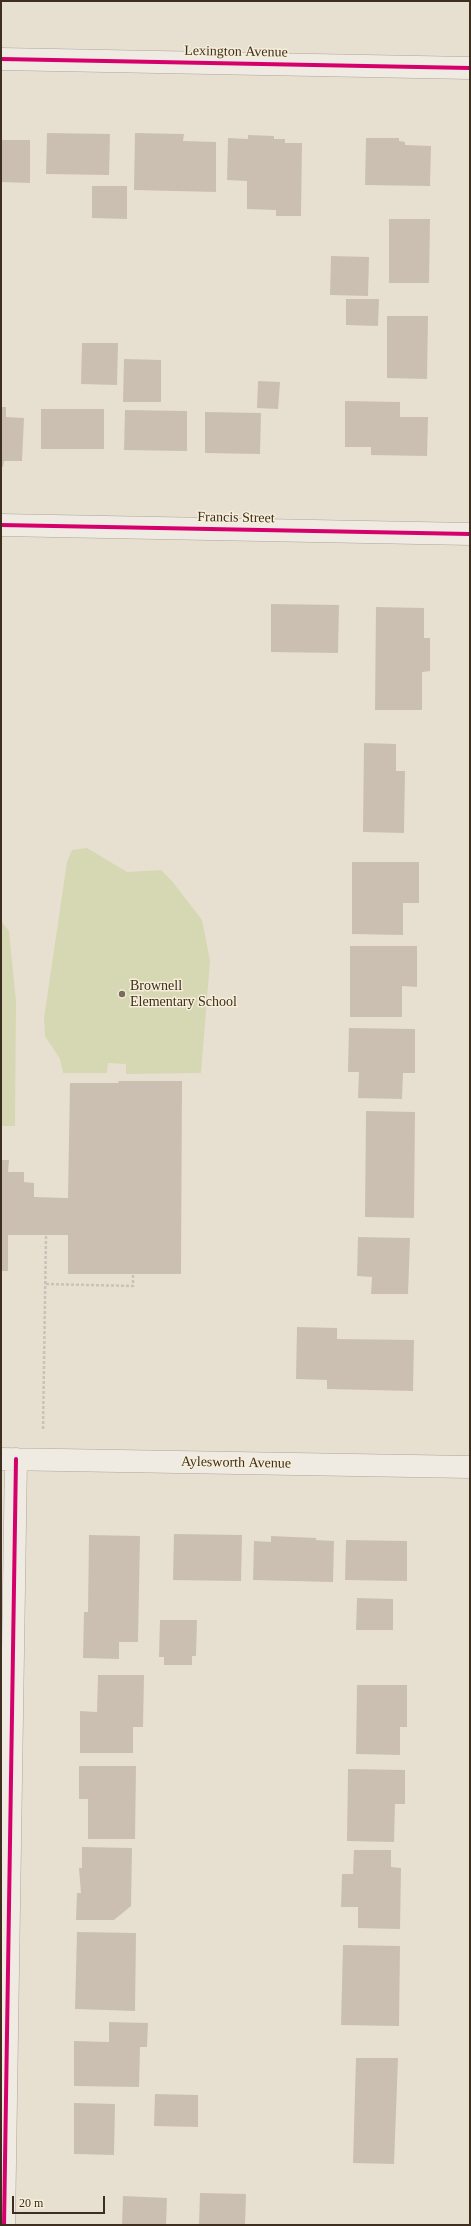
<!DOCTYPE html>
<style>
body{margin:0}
#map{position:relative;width:471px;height:2226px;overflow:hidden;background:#e7e0d1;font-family:Georgia,serif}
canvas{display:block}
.frame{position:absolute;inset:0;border:2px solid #3d2e20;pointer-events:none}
.scale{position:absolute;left:12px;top:2196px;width:93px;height:18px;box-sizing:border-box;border:2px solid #3d2e20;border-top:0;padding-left:5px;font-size:12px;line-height:14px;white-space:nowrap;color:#3d2e20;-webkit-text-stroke:3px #f7eed8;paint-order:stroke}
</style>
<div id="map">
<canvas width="471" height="2226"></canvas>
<div class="frame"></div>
<div class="scale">20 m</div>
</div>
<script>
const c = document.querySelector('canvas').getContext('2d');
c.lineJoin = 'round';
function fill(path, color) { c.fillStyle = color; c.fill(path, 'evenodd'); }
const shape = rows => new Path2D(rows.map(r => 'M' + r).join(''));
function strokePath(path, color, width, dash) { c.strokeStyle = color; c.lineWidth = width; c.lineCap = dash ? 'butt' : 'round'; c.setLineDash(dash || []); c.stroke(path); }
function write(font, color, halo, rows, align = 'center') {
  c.font = font + ' Georgia,serif'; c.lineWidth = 3; c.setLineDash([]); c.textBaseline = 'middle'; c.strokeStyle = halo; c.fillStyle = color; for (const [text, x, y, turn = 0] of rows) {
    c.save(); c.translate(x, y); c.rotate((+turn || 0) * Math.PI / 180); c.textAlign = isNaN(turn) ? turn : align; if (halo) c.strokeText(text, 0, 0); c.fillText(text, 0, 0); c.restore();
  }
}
fill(shape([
 [87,848,127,872,161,870,172,881,202,920,210,961,201,1073,126,1074,126,1064,108,1063,107,1073,63,1073,60,1059,45,1036,44,1018,67,862,72,850],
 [1,921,9,931,16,1001,15,1126,1,1126]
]), '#d6d7b3');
fill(shape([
 [47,133,110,134,109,175,46,174],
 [135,133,184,134,183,141,216,142,216,192,134,190],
 [248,135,274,136,274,139,285,139,285,143,302,143,301,216,276,216,276,210,247,209,247,181,227,180,228,138,248,139],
 [366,138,399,138,399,141,405,142,405,145,431,146,430,186,365,185],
 [1,140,30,140,30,183,1,182],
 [92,186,127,186,127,219,92,218],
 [389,219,430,219,429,283,389,283],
 [331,256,369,257,368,296,330,295],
 [346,299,379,299,378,326,346,325],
 [387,316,428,316,427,379,387,378],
 [82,343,118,343,117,385,81,384],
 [124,359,161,360,161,402,123,402],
 [258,381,280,382,278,409,257,408],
 [345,401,400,402,400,417,428,417,427,456,371,455,371,447,345,447],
 [1,407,6,407,6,417,24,418,22,461,4,461,3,467,1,467],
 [41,409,104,409,104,449,41,449],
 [125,410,187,411,187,451,124,450],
 [205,412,261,413,260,454,205,453],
 [271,604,339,605,338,653,271,652],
 [376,607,424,608,424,638,430,638,430,671,422,672,422,710,375,710],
 [364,743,396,744,396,771,405,771,404,833,363,832],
 [352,862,419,862,419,903,403,903,403,935,352,934],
 [350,946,417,946,417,987,402,986,402,1017,350,1017],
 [349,1028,415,1029,415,1073,403,1073,402,1099,358,1098,359,1072,348,1072],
 [119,1081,182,1081,181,1274,68,1274,68,1235,8,1235,8,1271,1,1271,1,1160,9,1160,8,1172,24,1172,24,1182,34,1183,34,1197,68,1198,70,1083,118,1083],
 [366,1111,415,1112,414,1218,365,1217],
 [358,1237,410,1238,408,1294,371,1294,372,1277,357,1276],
 [297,1327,337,1328,337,1339,414,1340,413,1391,327,1389,327,1380,296,1379],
 [174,1534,242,1535,241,1581,173,1580],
 [89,1535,140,1536,138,1642,119,1642,119,1659,83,1658,84,1612,88,1612],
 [271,1536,316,1538,316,1540,334,1541,333,1582,253,1580,254,1541,271,1542],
 [346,1540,407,1541,407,1581,345,1580],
 [357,1598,393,1599,393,1630,356,1630],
 [160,1620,197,1620,196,1656,192,1656,192,1665,164,1665,164,1657,159,1657],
 [98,1675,144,1675,143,1727,133,1727,133,1753,80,1753,80,1711,97,1712],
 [357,1685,407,1685,407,1727,400,1727,400,1755,356,1754],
 [79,1766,136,1766,135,1839,88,1839,88,1799,79,1799],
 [348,1769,405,1770,405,1804,395,1804,394,1842,347,1841],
 [82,1847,132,1848,131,1906,114,1920,76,1920,77,1893,81,1893,79,1868,82,1868],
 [354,1850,391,1850,391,1867,401,1868,400,1929,358,1928,358,1907,341,1907,342,1874,353,1874],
 [77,1932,136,1933,135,2011,75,2009],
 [343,1945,400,1946,399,2026,341,2025],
 [109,2022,148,2023,147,2047,140,2047,139,2087,74,2086,74,2041,109,2042],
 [356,2058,398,2058,394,2164,353,2163],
 [155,2094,198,2095,198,2127,154,2126],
 [74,2103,115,2104,114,2155,74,2154],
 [200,2193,246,2194,245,2225,199,2225],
 [123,2196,167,2198,166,2225,122,2225]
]), '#cbbfb2');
const minor = shape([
 [1,59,470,68],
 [1,525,470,534],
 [2,1459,470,1467],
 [4,2225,16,1459]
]);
strokePath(minor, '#ada599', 23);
strokePath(shape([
 [46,1284,133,1286,133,1275],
 [43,1429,46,1235]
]), '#c8c2b9', 2.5, [3, 2]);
strokePath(minor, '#efebe3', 22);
strokePath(shape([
 [1,59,470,68],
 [1,525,470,534],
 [4,2225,16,1459]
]), '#d6006c', 4);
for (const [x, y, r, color] of [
 [122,994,4,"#786c5e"]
]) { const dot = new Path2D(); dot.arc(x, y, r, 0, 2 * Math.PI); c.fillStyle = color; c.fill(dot); strokePath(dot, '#f7eed8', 1.5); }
write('14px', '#3d2e20', '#f7eed8', [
 ["Lexington Avenue",236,52,1],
 ["Francis Street",236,518,1],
 ["Aylesworth Avenue",236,1463,1]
]);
write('14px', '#3d2e20', '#f7eed8', [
 ["Brownell",130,986],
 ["Elementary School",130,1002]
], 'left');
</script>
